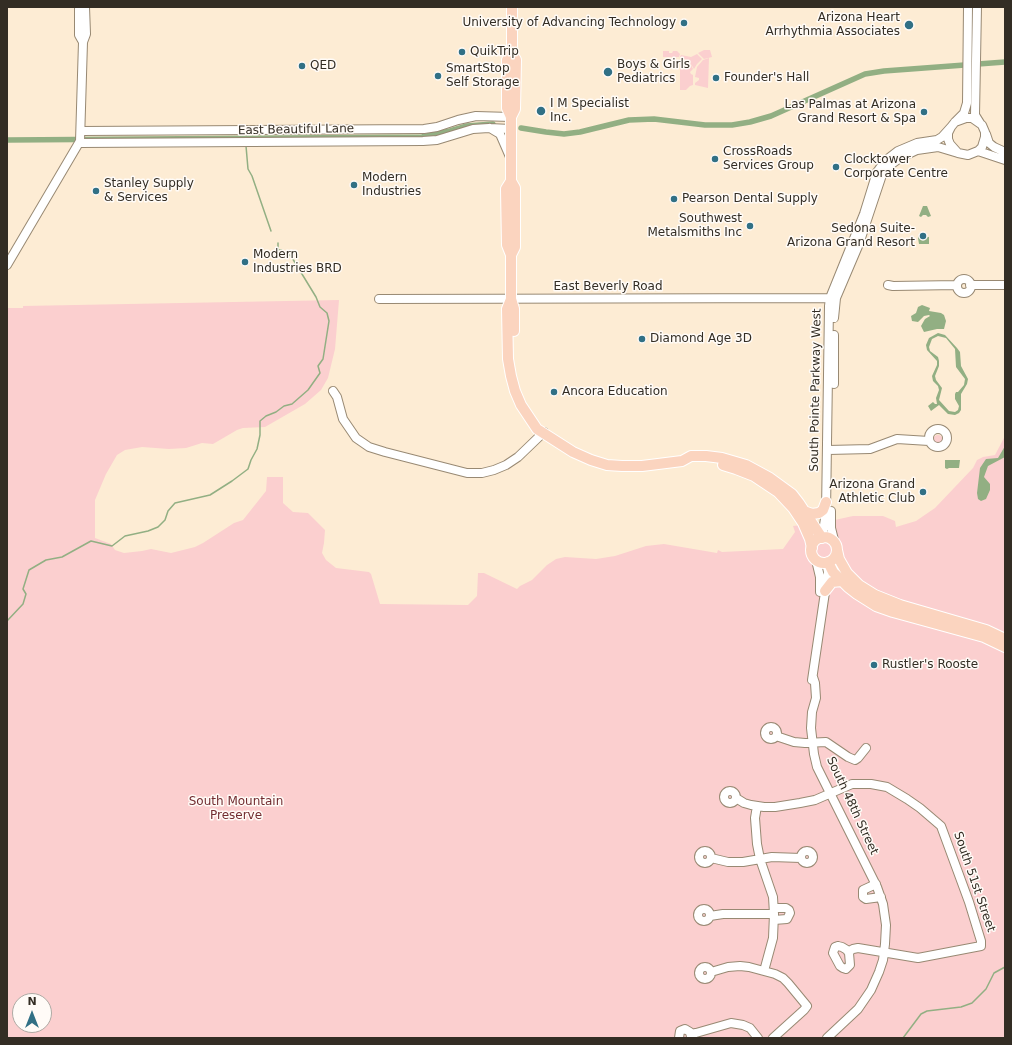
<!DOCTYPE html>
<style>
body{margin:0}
#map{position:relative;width:1012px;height:1045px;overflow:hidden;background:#fdecd4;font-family:"DejaVu Sans",sans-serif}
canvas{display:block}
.frame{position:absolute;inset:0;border:8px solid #332d24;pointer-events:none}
.north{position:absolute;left:12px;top:993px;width:40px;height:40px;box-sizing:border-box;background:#fffbf7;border:1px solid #ada9a3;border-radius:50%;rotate:0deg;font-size:11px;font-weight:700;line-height:16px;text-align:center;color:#332d24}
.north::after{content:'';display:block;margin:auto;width:14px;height:18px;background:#317085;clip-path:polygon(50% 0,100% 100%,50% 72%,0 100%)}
</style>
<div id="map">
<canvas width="1012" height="1045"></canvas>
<div class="frame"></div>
<div class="north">N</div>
</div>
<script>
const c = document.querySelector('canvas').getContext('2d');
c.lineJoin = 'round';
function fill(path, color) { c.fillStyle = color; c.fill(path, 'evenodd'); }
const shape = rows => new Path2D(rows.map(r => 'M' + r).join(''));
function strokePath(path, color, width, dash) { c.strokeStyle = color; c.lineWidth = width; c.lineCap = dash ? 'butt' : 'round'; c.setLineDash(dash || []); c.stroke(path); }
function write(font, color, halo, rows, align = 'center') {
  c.font = font + ' "DejaVu Sans",sans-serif'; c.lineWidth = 3; c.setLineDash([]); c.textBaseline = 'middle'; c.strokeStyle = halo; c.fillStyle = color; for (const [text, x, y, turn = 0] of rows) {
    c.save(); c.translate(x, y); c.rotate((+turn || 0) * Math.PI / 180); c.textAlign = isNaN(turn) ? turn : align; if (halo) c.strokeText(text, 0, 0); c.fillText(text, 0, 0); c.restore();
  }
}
fill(shape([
 [704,50,710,50,712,57,704,59,698,53],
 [663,51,669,51,669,53,672,53,673,51,677,51,680,54,679,57,663,57],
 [697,54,702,59,697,64,694,69,689,61,680,57,681,55,691,57],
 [709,58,708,88,695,85,695,83,699,80,699,78,695,77,697,67,703,60],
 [680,59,690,63,693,69,690,72,691,74,693,75,693,85,690,86,686,90,680,90],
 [339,300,335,349,328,378,321,390,305,404,265,427,243,428,237,430,213,444,202,443,186,448,169,449,142,447,125,450,117,455,106,474,95,500,95,538,111,544,115,550,124,553,142,551,151,549,171,553,195,547,203,543,234,523,243,520,266,491,267,477,283,477,283,503,293,512,308,513,325,530,324,543,322,553,326,560,336,568,369,572,371,574,380,604,468,605,477,596,478,573,484,573,517,589,520,586,532,580,547,565,556,559,565,557,596,559,615,556,646,546,664,544,717,553,718,550,722,552,783,549,795,532,793,526,821,523,853,516,883,516,895,521,896,527,916,521,935,508,973,468,977,460,983,457,995,455,1005,436,1005,1038,7,1038,7,308,23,308,23,306],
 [20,1001,44,1001,44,1025,20,1025],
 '933 440a5 5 0 1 1 10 0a5 5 0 1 1-10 0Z'
]), '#fbcfcf');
fill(shape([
 [923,206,927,206,931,216,928,217,926,215,923,215,921,217,919,216],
 [919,236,929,237,929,244,919,244,918,238],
 [922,305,930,308,929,311,941,313,944,315,946,321,944,329,937,329,924,332,921,326,925,319,930,316,929,315,924,316,918,322,912,321,911,316,916,313,918,307],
 [938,333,945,335,957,348,960,352,961,366,968,379,967,384,961,394,961,410,959,413,955,415,948,414,939,405,931,411,928,406,933,402,935,404,937,404,936,398,939,390,938,386,933,381,932,376,937,365,937,361,927,350,926,345,929,338],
 [938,336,946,338,955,349,956,367,965,379,964,385,958,392,956,392,955,394,955,399,959,406,958,410,955,412,949,411,939,400,942,388,936,380,935,376,939,366,939,361,938,357,930,351,929,347,932,339],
 [1005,446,1005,457,988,466,984,477,990,484,990,490,986,499,981,501,978,499,977,493,980,468,986,459,998,458],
 [960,460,959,468,949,468,947,469,945,468,945,460]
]), '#92af83');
strokePath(shape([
 [246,146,248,169,252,176,271,231],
 [7,621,23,604,26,594,23,589,29,570,46,560,62,557,91,541,112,546,125,536,148,531,158,527,165,520,168,511,175,503,210,495,232,481,248,469,251,460,257,449,260,435,260,421,266,416,276,412,284,406,292,404,308,390,320,373,318,366,323,359,329,321,327,313,320,307,316,297,291,256,281,250,278,250,278,243],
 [903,1038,921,1014,927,1011,961,1007,972,1003,986,989,994,973,1005,967]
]), '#92af83', 1.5);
strokePath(shape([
 [521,128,546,132,564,134,580,132,629,120,654,119,705,125,732,125,750,122,771,116,865,74,884,71,1005,62],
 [7,140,422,137,450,131,467,126,493,124]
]), '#92af83', 5.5);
const minor = shape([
 [80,7,79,9,79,35,83,42],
 [977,7,975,115,980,123],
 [955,122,966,118,972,118,982,125,985,132,985,137,982,147,978,151,968,155,958,153,950,144,948,139,948,133,951,127,955,122,964,113,967,103,968,7],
 [490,128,500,134,510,157],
 [81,131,424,129,437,127,458,120,476,116,511,117],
 [986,134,989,143,994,147,1005,152],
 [80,143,423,141,437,140,473,129,489,128,511,129],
 [978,151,1005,160],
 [7,265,80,141,83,42,86,34,85,7],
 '957 286a7 7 0 1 1 14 0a7 7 0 1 1-14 0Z',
 [888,285,893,286,957,285],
 [970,285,1005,285],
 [379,299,835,298],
 [834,318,836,298,859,244,882,175,889,166,900,158,917,150,938,147,958,153],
 [834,384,834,335],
 [333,391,337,397,343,419,356,438,369,447,385,452,467,473,482,473,494,470,506,465,518,457,544,432],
 '929 438a9 9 0 1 1 18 0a9 9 0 1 1-18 0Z',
 [828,450,870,449,897,439,929,441],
 [831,511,831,528,835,544],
 [822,538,826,512,829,306,830,298,864,214,877,172,885,161,898,151,917,143,937,140,942,137,951,127],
 [816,560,820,577,820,592],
 [813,677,815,683,816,698,812,712,811,728,814,754,817,767,877,887,883,904,886,925,885,944,883,960,879,972,871,990,858,1009,827,1038],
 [812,680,828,572,826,563],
 '765 733a6 6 0 1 1 12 0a6 6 0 1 1-12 0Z',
 [776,736,794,742,805,743,826,742,848,757,855,760,858,758,866,748],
 '724 797a6 6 0 1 1 12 0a6 6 0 1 1-12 0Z',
 [736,798,744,803,751,805,764,807,775,807,800,803,815,800,852,784,871,784,887,787,907,799,920,808,941,826,969,902,981,941,981,946,918,958,858,948,853,949,848,952],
 [757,806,755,818,757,844,760,859,773,897,774,914,773,938,764,971],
 '699 857a6 6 0 1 1 12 0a6 6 0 1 1-12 0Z',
 '801 857a6 6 0 1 1 12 0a6 6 0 1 1-12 0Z',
 [711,858,728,862,743,862,772,857,801,858],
 [876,884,863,890,863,897,866,899,881,897],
 [774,908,786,908,789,910,790,913,787,919,774,920],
 '698 915a6 6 0 1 1 12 0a6 6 0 1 1-12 0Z',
 [710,916,723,914,774,914],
 [838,946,842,947,847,950,849,953,850,965,846,969,843,968,840,966,833,953,835,947,838,946],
 '699 973a6 6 0 1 1 12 0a6 6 0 1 1-12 0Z',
 [711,972,728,967,740,966,749,967,775,974,783,978,788,983,807,1006,804,1010,773,1038],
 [691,1034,696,1033,731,1023,743,1025,750,1028,758,1038],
 [679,1038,680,1031,685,1029,690,1032,691,1037]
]);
const major = shape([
 [511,117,515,109,516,60,512,53,512,7],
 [511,181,506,189,507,245,511,255,511,299,514,309,514,331],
 [511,255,515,247,515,188,511,181,511,117,507,108,507,60,512,53],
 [511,299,507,309,508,359,511,376,515,391,521,405,537,429,573,452,591,460,607,465,622,466,642,466,682,461,691,456,706,456,722,458,746,465,770,478,792,494,799,503,822,538],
 [723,465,736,469,754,476,778,492,793,508,803,523,810,539,812,548],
 [804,511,812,514,819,513,823,510,826,502],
 '811 550a13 13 0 1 1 26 0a13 13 0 1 1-26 0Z',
 [837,550,839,559,847,573,859,585,875,595,900,605,986,630,1005,639],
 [828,562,833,572,848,587,857,594,876,606,893,612,984,637,1005,647],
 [825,591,832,582,842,581]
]);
strokePath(minor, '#988973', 10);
strokePath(major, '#fff', 12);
strokePath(minor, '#fff', 8);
strokePath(major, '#fbd4bf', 10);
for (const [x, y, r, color] of [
 [684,23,4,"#317085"],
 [909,25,5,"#317085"],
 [462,52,4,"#317085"],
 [302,66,4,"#317085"],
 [608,72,5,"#317085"],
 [438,76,4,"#317085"],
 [716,78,4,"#317085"],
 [541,111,5,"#317085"],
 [924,112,4,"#317085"],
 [715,159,4,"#317085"],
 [836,167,4,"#317085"],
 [354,185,4,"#317085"],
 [96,191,4,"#317085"],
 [674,199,4,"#317085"],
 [750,226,4,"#317085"],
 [923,236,4,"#317085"],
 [245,262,4,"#317085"],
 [642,339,4,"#317085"],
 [554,392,4,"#317085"],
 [923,492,4,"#317085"],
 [874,665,4,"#317085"]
]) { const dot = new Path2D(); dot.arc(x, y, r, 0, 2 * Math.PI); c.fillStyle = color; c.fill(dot); strokePath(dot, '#fffbf7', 1.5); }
write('12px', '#332d24', '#fffbf7', [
 ["Arizona Heart",900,18,"right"],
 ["Arrhythmia Associates",900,32,"right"],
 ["University of Advancing Technology",676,23,"right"],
 ["QuikTrip",470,52],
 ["Boys & Girls",617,65],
 ["Pediatrics",617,79],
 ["QED",310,66],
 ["SmartStop",446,69],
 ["Self Storage",446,83],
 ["Founder's Hall",724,78],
 ["I M Specialist",550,104],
 ["Inc.",550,118],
 ["Las Palmas at Arizona",916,105,"right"],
 ["Grand Resort & Spa",916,119,"right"],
 ["CrossRoads",723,152],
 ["Services Group",723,166],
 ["Clocktower",844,160],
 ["Corporate Centre",844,174],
 ["Modern",362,178],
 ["Industries",362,192],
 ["Stanley Supply",104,184],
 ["& Services",104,198],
 ["Pearson Dental Supply",682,199],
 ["Southwest",742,219,"right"],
 ["Metalsmiths Inc",742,233,"right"],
 ["Sedona Suite-",915,229,"right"],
 ["Arizona Grand Resort",915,243,"right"],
 ["Modern",253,255],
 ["Industries BRD",253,269],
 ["Diamond Age 3D",650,339],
 ["Ancora Education",562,392],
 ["Arizona Grand",915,485,"right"],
 ["Athletic Club",915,499,"right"],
 ["Rustler's Rooste",882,665]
], 'left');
write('12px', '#332d24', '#fffbf7', [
 ["East Beautiful Lane",296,130,-1],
 ["East Beverly Road",608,287],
 ["South Pointe Parkway West",816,390,-89],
 ["South 48th Street",852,806,65],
 ["South 51st Street",974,882,71]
]);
write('12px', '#722c30', '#fffbf7', [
 ["South Mountain",236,802],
 ["Preserve",236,816]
]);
</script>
